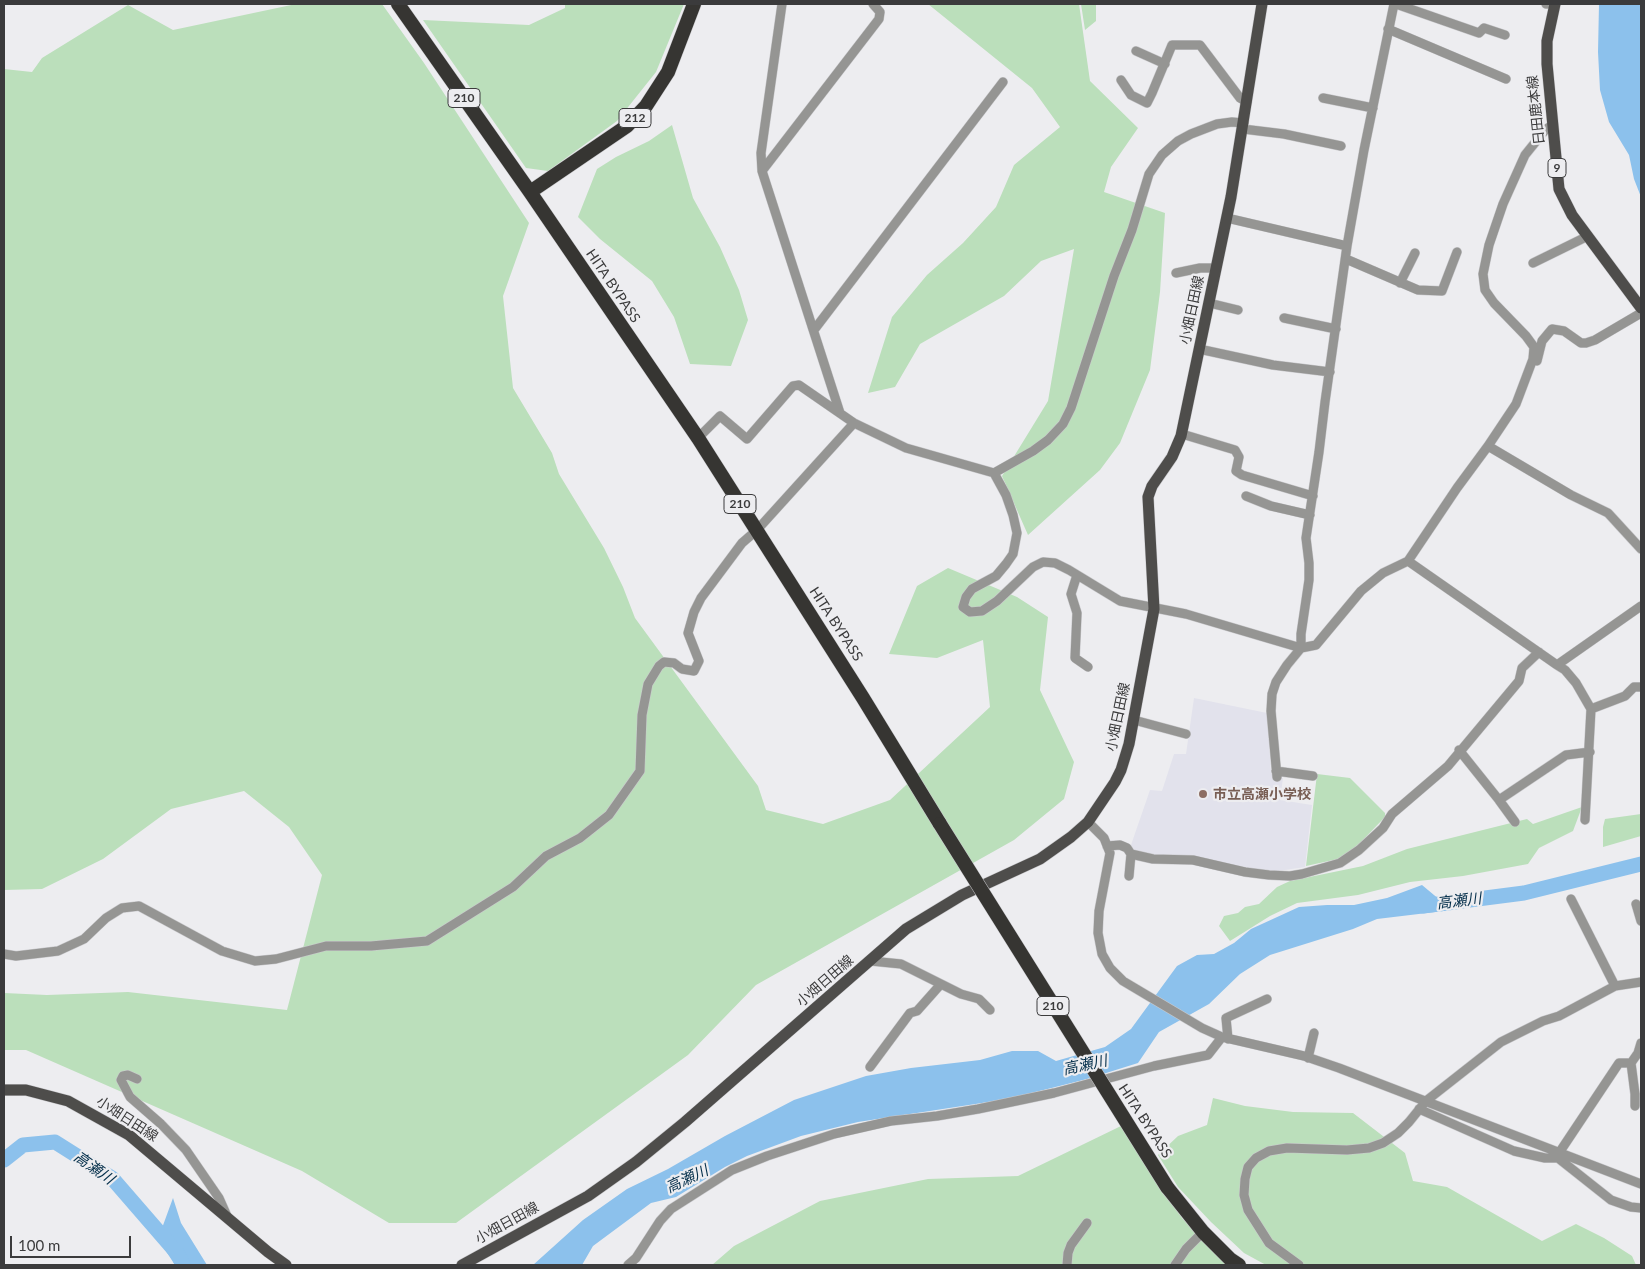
<!DOCTYPE html>
<meta charset="utf-8">
<style>
body{margin:0}
#map{position:relative;width:1645px;height:1269px;overflow:hidden;background:#ededf0;font-family:Lato,sans-serif}
canvas{display:block}
.frame{position:absolute;inset:0;border:5px solid #3b3b3c;pointer-events:none}
.scale{position:absolute;left:10px;top:1236px;width:121px;height:22px;box-sizing:border-box;border:2px solid #3b3b3c;border-top:0;padding-left:6px;font-size:15px;line-height:18px;white-space:nowrap;color:#3b3b3c;-webkit-text-stroke:4px #ededf0;paint-order:stroke}
</style>
<div id="map">
<canvas width="1645" height="1269"></canvas>
<div class="frame"></div>
<div class="scale">100 m</div>
</div>
<script>
const c = document.querySelector('canvas').getContext('2d');
c.lineJoin = 'round';
function fill(path, color) { c.fillStyle = color; c.fill(path, 'evenodd'); }
const shape = rows => new Path2D(rows.map(r => 'M' + r).join(''));
function strokePath(path, color, width, dash) { c.strokeStyle = color; c.lineWidth = width; c.lineCap = dash ? 'butt' : 'round'; c.setLineDash(dash || []); c.stroke(path); }
function write(font, color, halo, rows, align = 'center') {
  c.font = font + ' Lato,"Noto Sans JP",sans-serif'; c.lineWidth = 4.5; c.setLineDash([]); c.textBaseline = 'middle'; c.strokeStyle = halo; c.fillStyle = color; for (const [text, x, y, turn = 0] of rows) {
    c.save(); c.translate(x, y); c.rotate((+turn || 0) * Math.PI / 180); c.textAlign = isNaN(turn) ? turn : align; if (halo) c.strokeText(text, 0, 0); c.fillText(text, 0, 0); c.restore();
  }
}
fill(shape([
 [1194,698,1267,713,1271,773,1283,778,1280,800,1312,805,1305,867,1272,872,1176,855,1152,856,1132,850,1131,845,1150,790,1162,791,1174,754,1186,754]
]), '#e2e2ec');
fill(shape([
 [296,4,382,4,424,63,529,223,503,296,513,388,552,453,559,474,604,548,623,587,635,618,758,786,766,810,823,824,890,800,990,707,983,640,937,658,889,654,917,586,948,568,1017,597,1048,617,1040,690,1074,762,1064,799,1014,840,756,985,688,1055,456,1223,389,1223,302,1171,26,1050,4,1050,4,993,47,995,128,992,287,1010,322,875,289,827,244,791,171,809,103,859,42,889,4,890,4,69,32,72,42,58,128,5,173,30],
 [565,4,684,4,656,72,617,121,548,171,526,168,423,20,529,25,565,8],
 [928,4,1079,4,1090,81,1138,128,1111,167,1104,192,1165,213,1160,292,1150,370,1120,443,1100,470,1028,535,1002,476,1048,401,1074,249,1041,261,1004,296,920,344,895,387,868,393,892,317,927,275,963,243,996,207,1014,165,1060,127,1032,88],
 [1081,4,1096,4,1096,21,1085,30],
 [672,125,693,198,720,247,739,290,748,320,731,366,690,364,674,317,652,281,600,239,578,217,597,169,616,157,649,141],
 [1317,774,1350,778,1385,813,1385,817,1357,846,1338,859,1306,866],
 [1582,807,1573,831,1539,848,1528,864,1463,876,1410,882,1358,895,1297,903,1270,916,1230,941,1219,926,1224,916,1238,913,1245,907,1259,904,1277,887,1290,881,1363,866,1407,849,1527,819,1533,824],
 [1641,814,1641,836,1603,847,1603,827,1605,819],
 [1213,1098,1245,1106,1293,1112,1353,1113,1405,1153,1413,1181,1447,1187,1542,1241,1576,1224,1604,1238,1632,1256,1636,1265,1266,1265,1244,1253,1211,1222,1178,1187,1158,1155,1178,1136,1207,1125],
 [1121,1126,1182,1218,1229,1265,712,1265,734,1246,820,1201,928,1179,1018,1176]
]), '#bbdfbb');
fill(shape([
 [1599,4,1641,4,1641,197,1634,179,1629,155,1609,122,1600,90,1598,52],
 [1422,885,1452,910,1377,919,1353,929,1270,955,1240,974,1209,1004,1159,1032,1138,1063,1087,1079,1008,1099,858,1122,801,1136,747,1156,725,1167,676,1197,651,1203,593,1246,582,1265,533,1265,583,1220,627,1189,668,1169,725,1136,794,1100,866,1076,911,1068,980,1060,1012,1051,1038,1051,1056,1061,1105,1047,1131,1029,1177,966,1197,955,1214,954,1234,943,1251,929,1299,907,1327,905,1354,905,1387,898],
 [173,1198,181,1223,207,1265,175,1265,158,1239]
]), '#8cc1ec');
strokePath(shape([
 [1423,906,1524,893,1641,864],
 [4,1160,23,1145,55,1142,112,1178,177,1253,183,1265]
]), '#8cc1ec', 15);
const minor = shape([
 [782,4,761,153,762,171,840,413],
 [1396,4,1479,33,1484,28,1505,35],
 [1546,4,1548,4],
 [1388,29,1506,79],
 [1136,51,1165,64],
 [1121,80,1131,95,1147,103,1152,93,1172,45,1200,45,1240,98,1247,102],
 [1323,98,1373,108],
 [1243,129,1284,134,1341,146],
 [762,171,879,19,880,12,873,4],
 [1227,218,1347,246],
 [1346,259,1418,290,1442,291,1457,252],
 [1533,263,1588,236],
 [1176,273,1200,268,1216,268],
 [1400,283,1415,253],
 [1209,303,1238,310],
 [1284,318,1336,329],
 [814,330,1003,82],
 [1199,349,1273,365,1330,372],
 [1537,361,1542,341,1552,329,1564,331,1581,343,1586,343,1595,340,1641,313],
 [1182,434,1235,450,1239,457,1236,471,1242,475,1313,496],
 [698,438,720,416,747,439,793,386,799,385,854,423,906,448,994,473,1033,451,1048,440,1063,424,1071,408,1114,276,1132,230,1149,174,1162,155,1178,141,1191,134,1217,124,1232,122,1244,123],
 [1488,446,1571,495,1608,513,1641,549],
 [994,473,1006,495,1013,515,1017,533,1013,554,1006,564,996,576,972,589,966,597,963,607,970,612,982,611,997,601,1033,567,1043,562,1055,563,1069,570,1120,601,1186,614,1301,648,1316,645,1361,591,1383,573,1408,561,1457,488,1488,446,1516,404,1533,359,1534,347,1526,336,1494,303,1485,290,1483,274,1489,245,1503,204,1525,155,1546,129,1553,125],
 [1246,496,1271,506,1310,515],
 [1408,561,1557,665,1565,670,1576,683,1591,709,1585,820],
 [1077,575,1071,594,1077,613,1075,658,1088,667],
 [1557,665,1641,606],
 [1591,709,1625,696,1634,687,1641,687],
 [1134,720,1186,734],
 [1459,750,1499,800,1515,822],
 [1276,771,1313,776],
 [1277,777,1271,711,1272,694,1276,682,1287,665,1301,648,1301,634,1309,580,1309,563,1306,538,1319,452,1325,402,1347,246,1364,150,1394,4],
 [1499,800,1566,755,1590,752],
 [1088,822,1104,838,1110,853,1099,911,1098,933,1102,954,1110,968,1123,981,1202,1028,1222,1037,1304,1056,1339,1068,1641,1184],
 [1107,846,1120,845,1127,848,1131,854,1129,876],
 [1131,854,1153,859,1193,860,1245,872,1269,875,1290,876,1302,874,1340,863,1359,850,1383,828,1392,814,1448,766,1519,681,1522,668,1539,652],
 [1571,899,1615,986],
 [1636,904,1641,921],
 [4,954,16,956,58,951,84,939,106,918,122,908,139,906,222,951,255,961,276,959,326,946,371,946,427,941,513,887,546,856,580,838,609,815,640,771,642,715,648,684,659,666,664,662,674,663,682,669,694,671,699,661,688,633,694,612,701,598,742,543,757,530,854,423],
 [871,961,901,964,961,994,979,999,990,1010],
 [1228,1039,1226,1018,1267,999],
 [1308,1058,1314,1033],
 [1631,1063,1635,1094,1635,1106],
 [870,1067,910,1013,917,1011,941,984],
 [137,1079,128,1075,123,1076,121,1080,130,1097,161,1124,186,1150,219,1198,227,1216],
 [1419,1109,1514,1151,1545,1158,1558,1158,1559,1153,1619,1063,1631,1063,1638,1053,1641,1043],
 [1558,1158,1611,1200,1631,1207,1641,1208],
 [628,1265,636,1258,660,1221,671,1209,732,1170,767,1156,834,1134,891,1121,937,1116,978,1109,1054,1093,1154,1066,1208,1055,1222,1037],
 [1067,1265,1068,1253,1071,1245,1087,1223],
 [1175,1265,1186,1249,1203,1232],
 [1299,1265,1269,1243,1248,1210,1244,1195,1245,1179,1248,1167,1256,1158,1269,1151,1287,1148,1347,1150,1369,1148,1383,1143,1398,1133,1409,1122,1426,1101,1501,1042,1543,1021,1559,1016,1615,986,1641,982]
]);
const major = shape([
 [1555,4,1547,41,1547,64,1559,189,1572,215,1641,308],
 [4,1090,26,1090,68,1101,129,1135,268,1252,286,1265],
 [462,1265,588,1196,636,1162,685,1122,906,929,962,895,1040,859,1071,837,1088,822,1115,782,1121,770,1129,744,1154,609,1148,497,1152,486,1172,457,1181,436,1231,197,1262,4]
]);
const highway = shape([
 [398,4,530,192,698,438,863,698,940,824],
 [530,192,627,126,646,106,668,72,694,4],
 [1167,1187,1203,1232,1230,1259,1239,1265]
]);
strokePath(minor, '#c9c9cc', 10);
strokePath(major, '#c9c9cc', 12);
strokePath(highway, '#c9c9cc', 15);
strokePath(minor, '#959593', 9);
strokePath(major, '#4e4d4b', 11);
strokePath(highway, '#363532', 14);
const highwayBridge = shape([
 [940,824,1167,1187]
]);
strokePath(highwayBridge, '#c9c9cc', 15, []);
strokePath(highwayBridge, '#363532', 14);
for (const [x, y, r, color] of [
 [1203,794,5,"#8d6e63"]
]) { const dot = new Path2D(); dot.arc(x, y, r, 0, 2 * Math.PI); c.fillStyle = color; c.fill(dot); strokePath(dot, '#ededf0', 2); }
for (const [x, y, w] of [
 [464,98,32],
 [635,118,32],
 [1557,168,18],
 [740,504,32],
 [1053,1006,32]
]) { const box = new Path2D(); box.roundRect(x - w / 2, y - 9.5, w, 19, 4); c.fillStyle = '#ededf0'; c.fill(box); strokePath(box, '#3b3b3c', 1); }
write('bold 12px', '#3b3b3c', null, [
 ["210",464,98],
 ["212",635,118],
 ["9",1557,168],
 ["210",740,504],
 ["210",1053,1006]
]);
write('14px', '#3b3b3c', '#ededf0', [
 ["日田鹿本線",1536,110,-96],
 ["HITA BYPASS",613,286,56],
 ["小畑日田線",1192,310,-78],
 ["HITA BYPASS",836,624,57],
 ["小畑日田線",1118,717,-78],
 ["小畑日田線",825,981,-41],
 ["小畑日田線",127,1119,33],
 ["HITA BYPASS",1145,1121,57],
 ["小畑日田線",507,1223,-29]
]);
write('bold 14px', '#785e54', '#ededf0', [
 ["市立高瀬小学校",1213,794]
], 'left');
write('italic 15px', '#032e4a', '#ededf0', [
 ["高瀬川",1459,901,-7],
 ["高瀬川",1085,1065,-12],
 ["高瀬川",94,1168,35],
 ["高瀬川",687,1179,-25]
]);
</script>
